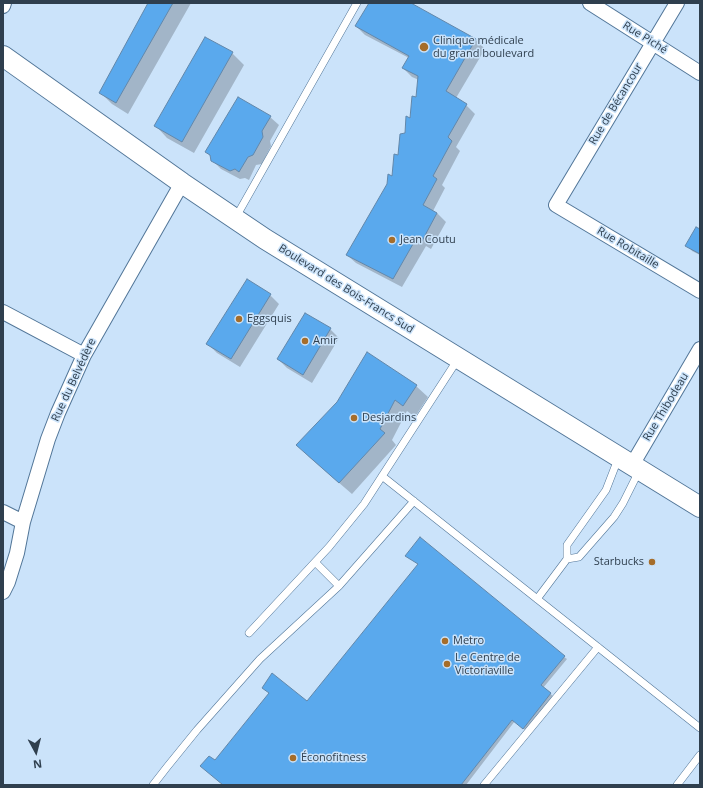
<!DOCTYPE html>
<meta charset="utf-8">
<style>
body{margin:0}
#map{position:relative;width:703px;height:788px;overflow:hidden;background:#cbe3fa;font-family:"Open Sans",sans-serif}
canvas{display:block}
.frame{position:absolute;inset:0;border:4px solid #2f3f4e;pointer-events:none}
.north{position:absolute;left:16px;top:732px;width:40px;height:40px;-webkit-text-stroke:3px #cbe3fa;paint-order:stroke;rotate:173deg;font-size:11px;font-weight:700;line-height:16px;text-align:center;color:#2f3f4e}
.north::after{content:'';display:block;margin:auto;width:14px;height:18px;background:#2f3f4e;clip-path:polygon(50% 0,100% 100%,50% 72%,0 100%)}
</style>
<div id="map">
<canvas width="703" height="788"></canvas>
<div class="frame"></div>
<div class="north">N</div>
</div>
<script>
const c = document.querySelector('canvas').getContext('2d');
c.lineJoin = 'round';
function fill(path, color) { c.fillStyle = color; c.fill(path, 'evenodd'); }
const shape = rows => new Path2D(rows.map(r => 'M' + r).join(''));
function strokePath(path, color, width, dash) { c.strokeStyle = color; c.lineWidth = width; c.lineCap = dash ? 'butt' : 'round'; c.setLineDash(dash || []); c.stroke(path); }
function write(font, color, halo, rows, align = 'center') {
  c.font = font + ' "Open Sans",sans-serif'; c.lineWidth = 3; c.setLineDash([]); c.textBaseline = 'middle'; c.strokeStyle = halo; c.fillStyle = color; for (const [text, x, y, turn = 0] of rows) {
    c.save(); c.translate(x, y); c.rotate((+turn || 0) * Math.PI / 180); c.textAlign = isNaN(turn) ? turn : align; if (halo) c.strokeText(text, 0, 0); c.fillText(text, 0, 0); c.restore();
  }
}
fill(shape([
 [149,3,191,3,128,114,112,104,100,92],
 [370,3,408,3,476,40,485,49,456,98,466,105,475,114,456,147,460,151,442,185,445,188,433,211,437,213,446,222,431,249,426,246,402,287,356,263,347,255,392,177,417,98,419,80,412,77,403,68,409,58,365,35,356,26],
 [232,53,244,65,194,153,167,138,156,126],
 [270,117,279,125,270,141,271,146,262,164,256,165,249,180,245,178,240,179,221,169,212,160,211,157,207,152],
 [700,230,700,255,692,251,687,245],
 [270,295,279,304,240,367,217,353,208,344],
 [330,329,339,338,312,383,287,368,278,359],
 [416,386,428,397,415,417,407,411,392,440,396,445,352,494,309,457,298,445],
 [406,556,564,657,567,659,543,688,553,696,526,731,515,721,466,785,224,785,216,761,308,703,419,565]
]), '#0003');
const building = shape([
 [148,3,173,3,116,103,99,93,148,3],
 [369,3,411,3,476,39,446,91,467,104,448,137,452,141,433,176,437,179,423,205,437,213,422,241,417,237,393,279,346,255,387,184,388,174,392,176,394,154,398,155,400,134,405,133,406,116,410,118,412,96,416,97,418,76,402,68,409,56,355,26,369,3],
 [205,37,233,52,182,142,154,126,205,37],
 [238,97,271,116,262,131,263,137,253,155,248,157,239,172,235,169,230,171,211,161,210,155,205,152,238,97],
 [696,227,700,229,700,254,685,246,696,227],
 [247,279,271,294,231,359,206,344,247,279],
 [305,313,331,328,303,375,277,359,305,313],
 [367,352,417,385,403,406,395,400,380,429,385,433,339,483,296,445,337,402,367,352],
 [420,537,565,656,541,685,551,693,523,729,512,720,461,785,223,785,200,766,209,756,215,760,269,693,262,688,272,673,307,701,418,564,405,556,420,537]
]);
fill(building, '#5aa9ed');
strokePath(building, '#6287aa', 1);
const lane = shape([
 [236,217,357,3],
 [618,459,606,490,567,545,567,559,579,557,614,517,623,503,639,471],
 [382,476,700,728],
 [315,562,339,586],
 [537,599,567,559],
 [249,633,329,547,364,504,458,359],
 [153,785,167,767,197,730,260,659,339,586,414,501],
 [484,785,598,647],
 [677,785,700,755]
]);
const street = shape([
 [590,3,700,73],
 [677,3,556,205,700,291],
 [3,6,4,3],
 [3,312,84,355],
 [632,465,700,349],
 [3,512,23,522],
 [3,592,8,582,17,553,23,522,48,439,58,413,84,355,182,183]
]);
const secondary = shape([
 [3,56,182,183,265,239,700,507]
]);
strokePath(lane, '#527698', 8);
strokePath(street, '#527698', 16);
strokePath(secondary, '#527698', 22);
strokePath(lane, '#fff', 7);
strokePath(street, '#fff', 14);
strokePath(secondary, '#fff', 20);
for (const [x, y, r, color] of [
 [424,47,5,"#a56d2a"],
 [392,240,4,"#a56d2a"],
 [239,319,4,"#a56d2a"],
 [305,341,4,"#a56d2a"],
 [354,418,4,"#a56d2a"],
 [652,562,4,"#a56d2a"],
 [445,641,4,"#a56d2a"],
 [447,664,4,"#a56d2a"],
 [293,758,4,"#a56d2a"]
]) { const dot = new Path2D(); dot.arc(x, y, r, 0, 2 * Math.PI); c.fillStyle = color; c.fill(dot); strokePath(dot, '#cbe3fa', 1.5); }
write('11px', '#2f3f4e', '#cbe3fa', [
 ["Rue Piché",645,38,32],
 ["Rue de Bécancour",616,104,-59],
 ["Rue Robitaille",628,248,31],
 ["Boulevard des Bois-Francs Sud",346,289,32],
 ["Rue du Belvédère",74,380,-65],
 ["Rue Thibodeau",666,407,-59]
]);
write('11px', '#2f3f4e', '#cbe3fa', [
 ["Clinique médicale",433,41],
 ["du grand boulevard",433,54],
 ["Jean Coutu",400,240],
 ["Eggsquis",247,319],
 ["Amir",313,341],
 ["Desjardins",362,418],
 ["Starbucks",644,562,"right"],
 ["Metro",453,641],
 ["Le Centre de",455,658],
 ["Victoriaville",455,671],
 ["Éconofitness",301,758]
], 'left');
</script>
